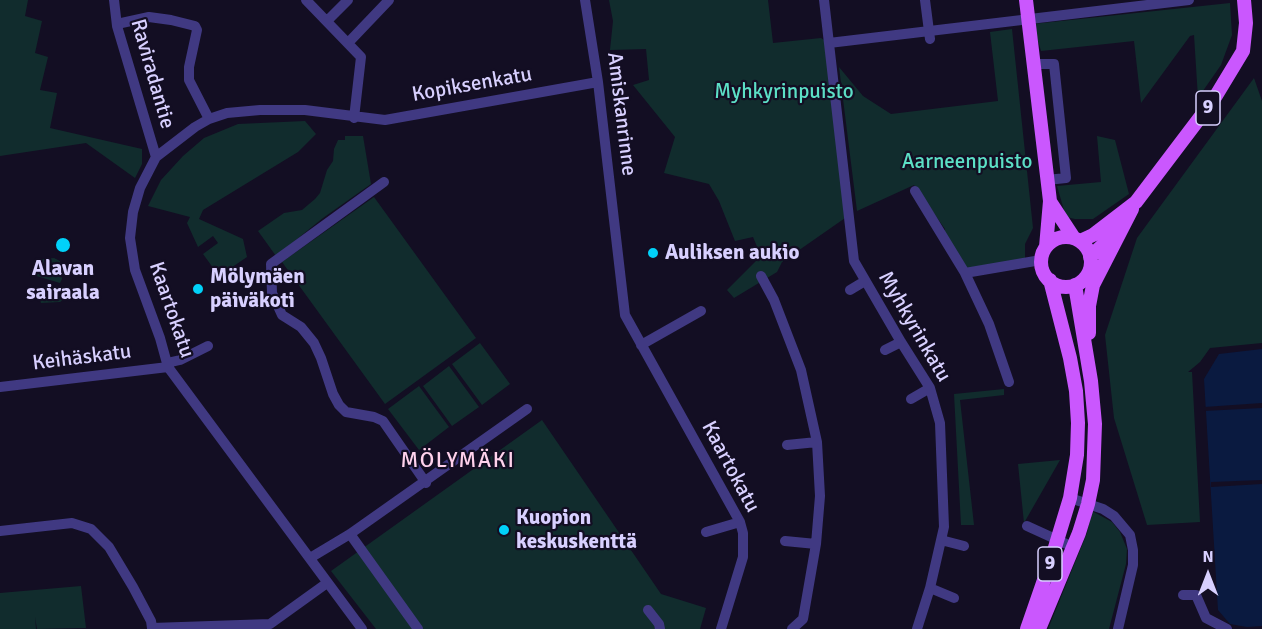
<!DOCTYPE html>
<meta charset="utf-8">
<style>
body{margin:0}
#map{position:relative;width:1262px;height:629px;overflow:hidden;background:#130e23;font-family:Signika,sans-serif}
canvas{display:block}
.north{position:absolute;left:1178px;top:545px;width:60px;height:60px;-webkit-text-stroke:4px #130e23;paint-order:stroke;rotate:0deg;font-size:16px;font-weight:700;line-height:24px;text-align:center;color:#d8d0ff}
.north::after{content:'';display:block;margin:auto;width:21px;height:27px;background:#d8d0ff;clip-path:polygon(50% 0,100% 100%,50% 72%,0 100%)}
</style>
<div id="map">
<canvas width="1262" height="629"></canvas>
<div class="north">N</div>
</div>
<script>
const c = document.querySelector('canvas').getContext('2d');
c.lineJoin = 'round';
function fill(path, color) { c.fillStyle = color; c.fill(path, 'evenodd'); }
const shape = rows => new Path2D(rows.map(r => 'M' + r).join(''));
function strokePath(path, color, width, dash) { c.strokeStyle = color; c.lineWidth = width; c.lineCap = dash ? 'butt' : 'round'; c.setLineDash(dash || []); c.stroke(path); }
function write(font, color, halo, rows, align = 'center') {
  c.font = font + ' Signika,sans-serif'; c.lineWidth = 4.5; c.setLineDash([]); c.textBaseline = 'middle'; c.strokeStyle = halo; c.fillStyle = color; for (const [text, x, y, turn = 0] of rows) {
    c.save(); c.translate(x, y); c.rotate((+turn || 0) * Math.PI / 180); c.textAlign = isNaN(turn) ? turn : align; if (halo) c.strokeText(text, 0, 0); c.fillText(text, 0, 0); c.restore();
  }
}
fill(shape([
 [0,0,28,0,25,16,42,21,35,53,48,57,40,90,57,93,50,128,142,149,142,164,135,178,86,143,0,156],
 [609,0,768,0,773,43,821,38,829,43,848,216,782,262,777,272,734,298,727,290,761,256,753,237,735,241,719,201,709,184,664,173,675,137,633,85,649,80,646,49,610,50,613,21],
 [1230,3,1232,35,1221,65,1198,98,1194,35,1190,36,1141,103,1134,41,1041,51,1033,24],
 [1012,29,1033,228,1025,244,1025,263,965,273,944,237,945,229,914,185,857,211,839,67,863,96,891,114,998,101,990,32],
 [1254,78,1262,101,1262,343,1210,348,1200,362,1188,372,1192,372,1200,522,1147,525,1114,418,1105,335,1137,238],
 [305,121,316,134,298,152,203,210,199,219,243,239,247,257,219,276,203,254,218,243,213,236,198,247,187,223,190,217,148,206,161,180,183,156,204,138,238,124],
 [345,136,363,136,371,184,323,218,276,256,258,231,284,213,302,210,315,199,320,193,327,170,333,161,334,149,338,140,345,140],
 [1097,136,1115,140,1129,194,1093,219,1075,219,1066,217,1057,186,1101,182],
 [374,197,476,338,385,404,282,262],
 [54,258,60,261,62,279,60,283,33,275,34,260],
 [39,288,61,296,63,300,60,302,41,303,37,291],
 [480,343,510,384,482,405,452,364],
 [449,366,479,407,452,426,423,386],
 [419,386,449,427,419,450,388,409],
 [1004,389,1004,395,960,400,974,525,961,525,954,394],
 [542,420,661,594,706,608,700,629,376,629,331,571],
 [1060,460,1024,523,1018,464],
 [1092,511,1112,522,1120,532,1127,549,1126,564,1109,629,1048,629,1087,533],
 [81,586,86,628,37,629,35,617,36,629,0,629,0,593]
]), '#112c2d');
fill(shape([
 [1262,349,1262,626,1247,627,1230,624,1218,610,1204,379,1219,354]
]), '#0a1a40');
fill(shape([
 [1262,403,1262,408,1204,411,1204,407],
 [1262,480,1262,484,1211,487,1211,482]
]), '#130e23');
strokePath(shape([
 [114,0,117,26,156,157],
 [306,0,361,57,354,118],
 [585,0,598,82,625,315,740,522,743,533,743,557,721,629],
 [824,0,854,261,901,342,930,388,940,423,944,527,930,588,917,629],
 [925,0,930,39],
 [327,21,348,0],
 [117,24,149,17,171,20,195,26,197,30,189,67,189,80,209,119],
 [348,43,389,0],
 [829,43,1189,0],
 [1034,64,1054,64,1066,178,1047,180],
 [384,182,271,264,272,293,282,315,301,327,314,343,321,358,333,394,339,405,346,412,374,417,383,421,426,483],
 [915,191,965,273,1041,260],
 [965,273,989,324,1009,382],
 [761,276,774,300,801,370,817,442,820,496,816,544,803,619,792,629],
 [850,290,865,281],
 [641,345,701,311],
 [885,350,901,342],
 [167,363,180,360,208,346],
 [0,387,168,367],
 [911,399,930,388],
 [787,445,817,442],
 [1070,498,1103,509,1114,516,1130,535,1133,550,1133,565,1118,629],
 [1027,526,1073,547],
 [0,531,72,523,91,529,109,547,133,587,151,621,152,628,270,624,327,583],
 [706,532,740,522],
 [350,534,418,629],
 [941,540,964,546],
 [785,541,816,544],
 [310,558,350,534,527,409],
 [930,588,954,598],
 [1183,595,1196,595,1206,618,1227,629],
 [648,610,659,624,660,629],
 [362,629,168,367,160,338,135,270,130,238,133,212,140,188,156,157,195,127,209,119,227,113,260,110,305,110,385,120,598,82]
]), '#403982', 10);
strokePath(shape([
 [1026,0,1050,201,1046,247],
 [1051,203,1074,238],
 '1041 262a25 25 0 1 1 50 0a25 25 0 1 1-50 0Z',
 [1080,241,1093,235,1136,202,1214,99,1243,51,1246,23,1244,0],
 [1090,257,1117,232],
 [1089,333,1089,306,1093,285,1132,209],
 [1027,629,1053,554,1070,498,1077,455,1078,423,1076,391,1070,358,1050,280],
 [1039,629,1079,533,1088,504,1093,480,1095,424,1091,381,1075,285]
]), '#ca57fe', 14);
for (const [x, y, r, color] of [
 [63,245,8,"#01d1f9"],
 [653,253,6,"#01d1f9"],
 [198,289,6,"#01d1f9"],
 [504,530,6,"#01d1f9"]
]) { const dot = new Path2D(); dot.arc(x, y, r, 0, 2 * Math.PI); c.fillStyle = color; c.fill(dot); strokePath(dot, '#130e23', 2); }
for (const [x, y, w] of [
 [1208,108,24],
 [1050,564,24]
]) { const box = new Path2D(); box.roundRect(x - w / 2, y - 17, w, 34, 4.5); c.fillStyle = '#130e23'; c.fill(box); strokePath(box, '#d8d0ff', 1.5); }
write('bold 20px', '#d8d0ff', null, [
 ["9",1208,108],
 ["9",1050,564]
]);
write('21px', '#d8d0ff', '#130e23', [
 ["Raviradantie",152,74,74],
 ["Kopiksenkatu",472,85,-10],
 ["Amiskanrinne",621,114,83],
 ["Kaartokatu",171,310,71],
 ["Myhkyrinkatu",914,327,60],
 ["Keihäskatu",82,358,-7],
 ["Kaartokatu",730,467,62]
]);
write('21px', '#5cdfc6', '#130e23', [
 ["Myhkyrinpuisto",784,92],
 ["Aarneenpuisto",967,162]
]);
write('bold 21px', '#d8d0ff', '#130e23', [
 ["Auliksen aukio",665,253],
 ["Alavan",63,269,"center"],
 ["sairaala",63,293,"center"],
 ["Mölymäen",210,277],
 ["päiväkoti",210,301],
 ["Kuopion",516,518],
 ["keskuskenttä",516,542]
], 'left');
c.letterSpacing = '1.5px';
write('22px', '#ffd2ec', '#130e23', [
 ["MÖLYMÄKI",458,461]
]);
c.letterSpacing = '0px';
</script>
